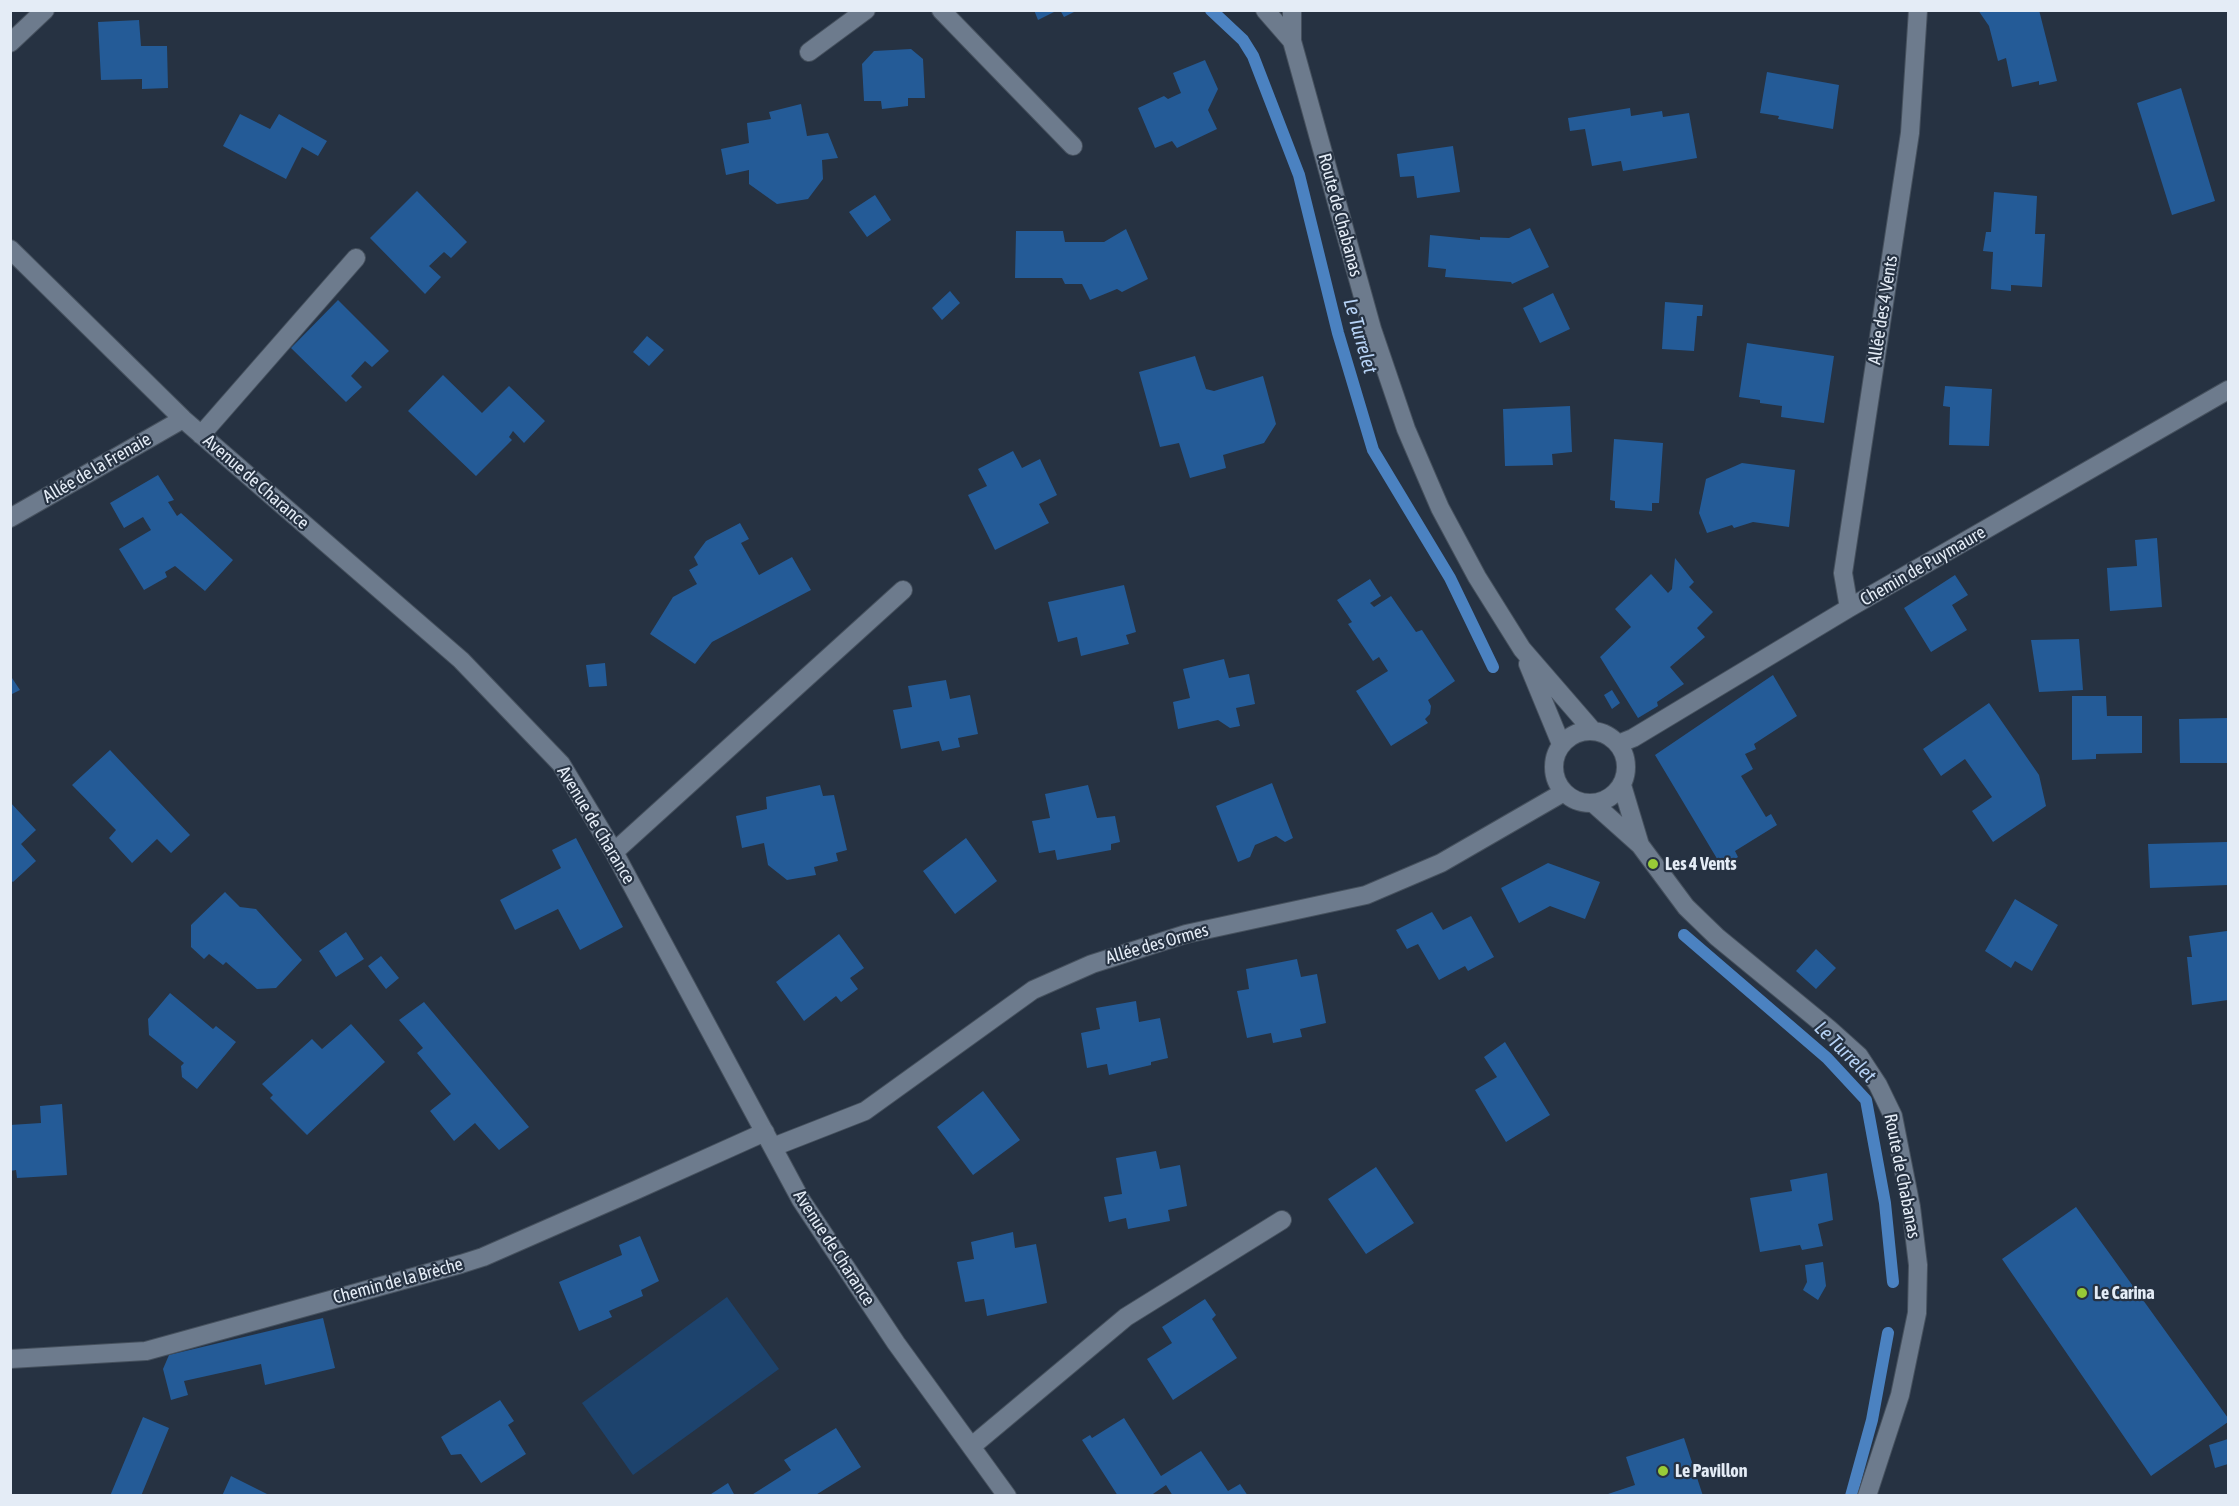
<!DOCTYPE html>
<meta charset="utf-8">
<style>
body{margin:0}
#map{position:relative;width:2239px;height:1506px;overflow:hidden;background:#263242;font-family:"Asap Condensed",sans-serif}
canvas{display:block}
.frame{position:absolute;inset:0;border:12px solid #e4ecf6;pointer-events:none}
</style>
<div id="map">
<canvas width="2239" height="1506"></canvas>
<div class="frame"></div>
</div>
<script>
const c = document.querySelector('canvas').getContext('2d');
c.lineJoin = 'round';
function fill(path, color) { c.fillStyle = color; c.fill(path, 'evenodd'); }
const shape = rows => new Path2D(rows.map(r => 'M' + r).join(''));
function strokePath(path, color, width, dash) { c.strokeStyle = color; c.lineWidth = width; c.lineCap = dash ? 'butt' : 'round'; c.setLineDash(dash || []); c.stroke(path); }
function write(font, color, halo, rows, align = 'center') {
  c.font = font + ' "Asap Condensed",sans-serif'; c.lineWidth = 4.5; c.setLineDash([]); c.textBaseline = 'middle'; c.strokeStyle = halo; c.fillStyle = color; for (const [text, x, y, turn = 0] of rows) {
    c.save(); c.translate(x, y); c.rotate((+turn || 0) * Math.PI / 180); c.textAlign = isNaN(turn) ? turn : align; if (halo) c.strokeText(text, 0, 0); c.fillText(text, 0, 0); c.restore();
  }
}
fill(shape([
 [727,1297,779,1369,633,1475,582,1403]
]), '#1d436d');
strokePath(shape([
 [1211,10,1243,40,1253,56,1299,175,1338,333,1373,450,1450,578,1493,667],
 [1684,935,1827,1058,1866,1100,1885,1203,1893,1282],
 [1851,1496,1872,1420,1888,1333]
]), '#4b82c1', 12);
fill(shape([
 [1034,10,1058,10,1038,20],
 [1060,10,1078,10,1064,17],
 [1978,10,2039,10,2057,81,2039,85,2039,81,2012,87,2006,58,1998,61,1989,26],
 [139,20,141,46,167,46,168,88,142,89,142,79,101,80,98,22],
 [911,49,923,59,925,98,908,98,908,106,882,109,881,101,864,101,862,64,874,51],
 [1205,60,1218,89,1208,110,1217,129,1177,148,1172,141,1155,148,1138,108,1164,96,1168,99,1181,93,1173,73],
 [1767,72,1839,85,1833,129,1778,119,1779,116,1760,113],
 [2181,88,2215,201,2172,215,2137,103],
 [801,104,807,136,828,133,838,158,822,160,823,179,808,199,777,204,749,184,749,170,726,175,721,149,749,143,747,123,771,119,769,112],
 [1630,108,1631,116,1662,111,1663,117,1689,113,1697,158,1623,171,1621,161,1592,166,1585,129,1570,131,1568,118],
 [240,114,270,129,279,114,327,141,318,156,302,147,286,179,223,146],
 [1453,146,1460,192,1417,198,1414,176,1400,177,1397,154],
 [417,191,467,242,451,258,444,252,429,266,441,277,425,294,370,238],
 [1994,192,2037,196,2035,234,2045,234,2042,287,2011,285,2011,291,1991,289,1993,252,1983,251,1986,232,1991,232],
 [875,195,891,220,867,237,849,212],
 [1530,228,1549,267,1512,284,1511,282,1445,277,1446,269,1428,267,1430,235,1480,240,1480,237,1509,238],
 [1126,229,1148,279,1122,292,1117,289,1090,300,1082,284,1065,284,1062,278,1015,278,1016,231,1063,231,1065,242,1104,242],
 [950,291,960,303,942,320,932,308],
 [1553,293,1570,329,1540,343,1523,308],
 [338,300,389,351,372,367,365,361,351,376,362,387,346,402,291,348],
 [1665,302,1703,305,1702,316,1697,316,1694,351,1662,349],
 [647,336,664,350,649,366,633,352],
 [1747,343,1834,356,1824,423,1781,417,1782,406,1760,403,1760,400,1739,397],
 [1195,356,1206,389,1214,391,1263,376,1276,424,1264,443,1223,455,1226,468,1190,478,1179,443,1160,447,1139,372],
 [443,375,482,413,509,386,545,421,524,443,513,431,509,437,512,440,476,476,408,411],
 [1945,386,1992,389,1989,446,1949,445,1950,407,1943,406],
 [1570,406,1572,452,1552,454,1553,465,1505,466,1503,409],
 [1614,439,1663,443,1659,503,1652,503,1652,511,1615,508,1615,501,1610,500],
 [1013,451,1022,468,1040,459,1057,495,1039,504,1049,523,995,550,968,495,987,486,978,469],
 [1742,463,1795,470,1789,527,1753,522,1734,528,1732,525,1707,533,1699,513,1706,479],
 [158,475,174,500,168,502,177,516,181,513,233,560,205,591,175,566,165,572,167,577,144,590,119,549,151,530,143,517,124,528,110,503],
 [740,523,749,539,741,543,759,575,792,557,811,590,712,642,695,664,650,634,673,597,697,584,689,570,698,565,694,557,706,541],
 [2157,538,2162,607,2110,611,2107,568,2137,566,2135,540],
 [1675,558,1694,582,1689,587,1713,612,1697,628,1705,637,1670,667,1684,684,1657,702,1658,706,1638,718,1600,657,1631,627,1615,609,1651,574,1668,593,1672,589],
 [1955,575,1968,595,1952,605,1967,630,1931,652,1904,608],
 [1370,579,1381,596,1370,603,1374,607,1391,596,1416,632,1422,630,1455,681,1428,700,1431,706,1430,714,1425,719,1428,723,1391,746,1356,691,1388,671,1379,657,1373,661,1348,624,1352,622,1337,600],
 [1124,585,1136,632,1126,635,1129,644,1081,656,1077,637,1058,642,1048,602],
 [2079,639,2083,690,2039,692,2031,640],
 [1224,659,1229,678,1249,674,1255,704,1236,708,1240,726,1230,728,1218,720,1178,729,1173,702,1190,698,1183,669],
 [605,663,607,686,589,687,586,665],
 [10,675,20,690,10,695],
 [1773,675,1797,716,1754,744,1756,749,1745,754,1753,769,1741,776,1766,817,1771,814,1777,825,1735,851,1738,857,1722,867,1655,755],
 [946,680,950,699,970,695,978,734,958,738,960,747,942,751,939,741,901,749,893,710,912,707,908,686],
 [1612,690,1620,703,1612,709,1604,695],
 [2072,696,2106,696,2107,716,2142,716,2142,753,2096,754,2096,759,2072,760],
 [1989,703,2039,775,2046,806,1993,842,1972,811,1992,797,1965,759,1941,776,1923,749],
 [2228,718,2228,757,2227,757,2227,763,2180,763,2179,719],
 [110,750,190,835,171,853,157,839,132,863,109,838,116,830,72,785],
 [1272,783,1293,838,1285,842,1276,836,1255,845,1250,857,1238,862,1216,806],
 [820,785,823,796,834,795,847,850,836,853,838,861,814,867,816,875,787,880,768,865,764,843,742,848,736,816,767,809,766,797],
 [1088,785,1097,818,1115,816,1120,842,1111,844,1111,850,1057,860,1055,850,1039,853,1032,821,1050,818,1045,794],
 [10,802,36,830,21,844,36,861,13,882,10,880],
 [576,838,623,927,580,950,558,909,515,930,500,900,561,868,552,850],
 [966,838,997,881,955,914,923,871],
 [2227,842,2228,885,2150,888,2148,844],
 [1548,863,1600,882,1585,919,1550,906,1519,923,1501,888],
 [225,892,240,907,256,909,302,960,276,988,257,989,226,962,223,965,209,954,204,959,191,947,191,925],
 [2015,899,2058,925,2032,971,2015,961,2011,968,1985,951],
 [1432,912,1443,930,1471,916,1494,957,1468,971,1465,966,1439,980,1418,944,1407,949,1396,930],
 [2227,931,2228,1000,2192,1005,2187,957,2192,957,2189,936],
 [346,932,364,959,336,977,319,951],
 [839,934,864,968,850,978,858,989,841,1002,836,996,804,1021,776,982],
 [1816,949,1836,968,1816,989,1796,971],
 [381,956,399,978,386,989,368,966],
 [1297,959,1301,977,1317,974,1326,1023,1300,1029,1302,1037,1273,1043,1271,1033,1247,1038,1237,991,1249,989,1246,969],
 [170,993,213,1029,216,1026,236,1042,197,1089,182,1077,181,1066,184,1063,149,1035,148,1019],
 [1136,1001,1139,1022,1160,1018,1168,1058,1151,1062,1151,1065,1109,1075,1107,1064,1087,1068,1081,1033,1100,1029,1096,1008],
 [424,1002,529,1127,499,1150,475,1123,454,1141,430,1111,451,1094,417,1053,423,1048,399,1020],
 [351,1024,385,1062,307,1135,270,1098,273,1095,262,1084,312,1039,322,1049],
 [1505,1042,1550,1115,1506,1142,1475,1090,1497,1077,1484,1057],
 [983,1091,1020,1140,973,1175,937,1127],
 [62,1104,67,1175,17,1178,16,1170,10,1171,10,1125,41,1123,40,1106],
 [1156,1151,1160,1169,1180,1165,1187,1206,1168,1210,1170,1221,1128,1229,1126,1218,1109,1222,1104,1197,1122,1194,1116,1158],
 [1376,1167,1414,1223,1366,1254,1328,1199],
 [1827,1173,1833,1220,1818,1224,1823,1246,1802,1250,1800,1245,1760,1252,1750,1198,1792,1191,1790,1180],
 [2076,1207,2228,1418,2228,1422,2151,1476,2002,1259],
 [1013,1232,1015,1248,1036,1244,1047,1303,987,1316,984,1299,965,1302,957,1262,974,1259,971,1242],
 [640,1236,659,1281,641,1290,643,1296,609,1311,612,1317,579,1331,559,1282,622,1255,619,1245],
 [1823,1262,1826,1286,1818,1300,1803,1290,1807,1282,1805,1265],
 [1205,1299,1216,1315,1212,1319,1237,1358,1173,1400,1147,1359,1172,1343,1162,1327],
 [323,1318,335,1368,265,1385,261,1364,184,1381,188,1395,171,1400,163,1369,169,1355],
 [500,1400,514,1421,508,1425,526,1454,481,1483,461,1454,451,1455,441,1437],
 [143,1417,169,1428,141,1496,110,1496],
 [1124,1418,1161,1476,1201,1451,1228,1491,1240,1484,1248,1496,1173,1496,1166,1485,1150,1496,1118,1496,1082,1440,1090,1435,1092,1438],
 [836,1428,861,1467,814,1496,750,1496,791,1470,784,1460],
 [1684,1438,1703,1496,1602,1496,1635,1485,1626,1457],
 [2228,1439,2228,1464,2215,1468,2209,1445],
 [231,1476,271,1496,222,1496],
 [728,1483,735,1496,708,1496]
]), '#245b97');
const minor = shape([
 [941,10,1073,146],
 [1265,10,1292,41,1372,329,1406,429,1440,508,1477,577,1522,649,1593,731],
 [1292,10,1292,41],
 [10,43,45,10],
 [809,52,866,10],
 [10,249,183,419,461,660,561,764,614,852,801,1200,896,1343,1007,1496],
 [201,435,356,258],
 [10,518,183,419],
 [1849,608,1843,573,1910,133,1918,10],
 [1528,664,1561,744],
 '1554 767a36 36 0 1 1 72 0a36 36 0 1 1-72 0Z',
 [1618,744,1633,738,1849,608,2228,390],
 [1622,785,1640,845],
 [1593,803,1640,845,1686,907,1717,937,1829,1029,1859,1056,1878,1085,1893,1116,1911,1207,1918,1265,1917,1313,1900,1395,1867,1496],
 [614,852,903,590],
 [773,1147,865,1111,1033,990,1092,964,1186,934,1366,895,1441,863,1564,792],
 [10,1359,146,1351,461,1264,483,1257,636,1190,765,1132],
 [972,1446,1126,1317,1282,1220]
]);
strokePath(minor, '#46515e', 20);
strokePath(minor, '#6d7b8d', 18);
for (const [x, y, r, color] of [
 [1653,864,6,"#98cb37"],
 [2082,1293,6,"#98cb37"],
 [1663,1471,6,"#98cb37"]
]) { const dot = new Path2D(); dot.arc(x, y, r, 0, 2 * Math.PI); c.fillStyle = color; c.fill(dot); strokePath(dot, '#263242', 2); }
write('18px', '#e4ecf6', '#263242', [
 ["Route de Chabanas",1340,215,75],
 ["Allée des 4 Vents",1883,310,-81],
 ["Allée de la Frenaie",97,468,-30],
 ["Avenue de Charance",256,482,41],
 ["Chemin de Puymaure",1923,566,-30],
 ["Avenue de Charance",596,825,59],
 ["Allée des Ormes",1157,944,-16],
 ["Route de Chabanas",1902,1176,79],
 ["Avenue de Charance",834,1248,57],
 ["Chemin de la Brèche",398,1281,-15]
]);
write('bold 18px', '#e4ecf6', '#263242', [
 ["Les 4 Vents",1665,864],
 ["Le Carina",2094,1293],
 ["Le Pavillon",1675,1471]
], 'left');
write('italic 20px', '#b7d3f6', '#263242', [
 ["Le Turrelet",1360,336,74],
 ["Le Turrelet",1845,1052,45]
]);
</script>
